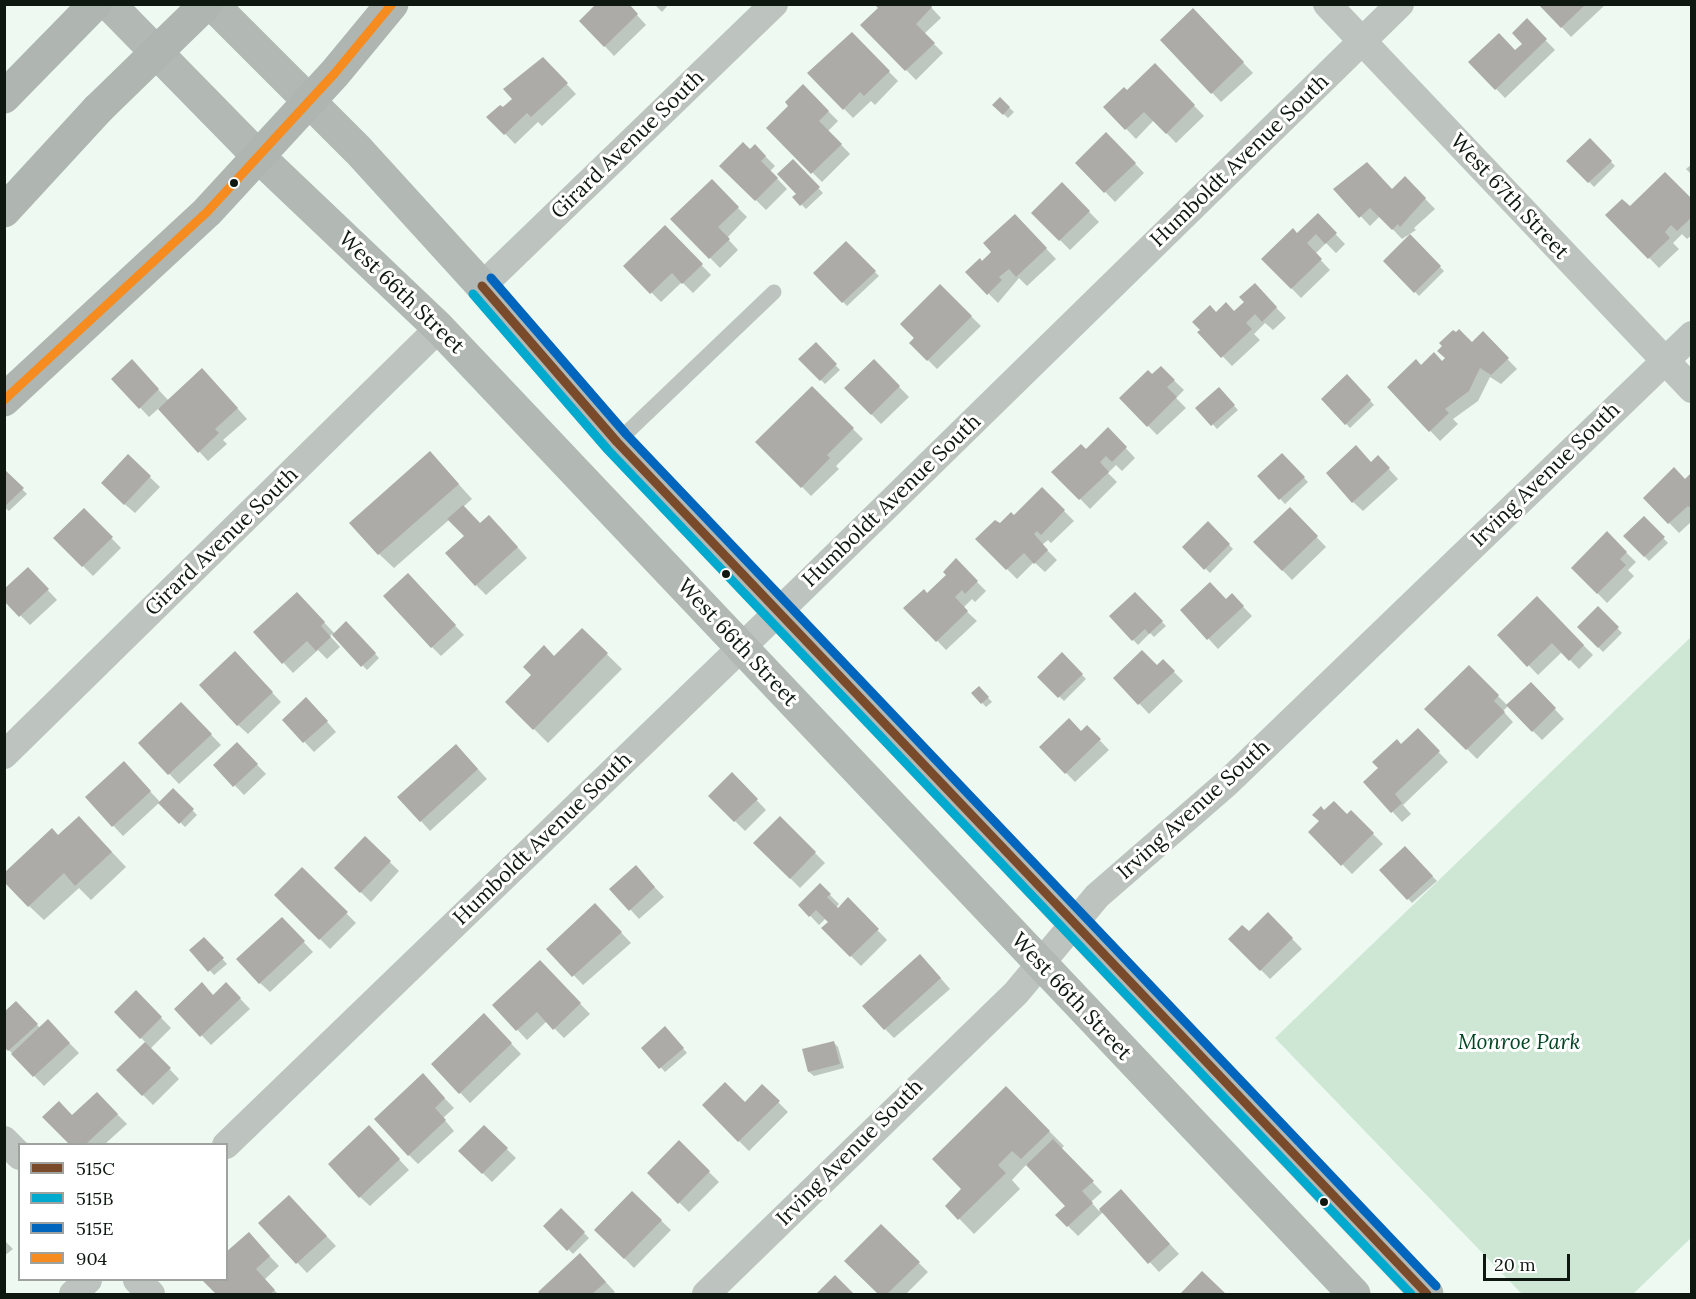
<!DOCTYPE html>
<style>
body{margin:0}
#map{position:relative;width:1696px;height:1299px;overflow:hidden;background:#edf9f1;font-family:Lora,serif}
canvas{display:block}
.frame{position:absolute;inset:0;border:6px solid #0e1811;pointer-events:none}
.legend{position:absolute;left:18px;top:1143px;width:210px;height:138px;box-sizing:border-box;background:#fff;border:2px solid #9fa3a0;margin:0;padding:8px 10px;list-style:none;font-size:18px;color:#0e1811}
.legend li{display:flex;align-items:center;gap:12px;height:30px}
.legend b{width:30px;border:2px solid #9fa3a0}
.scale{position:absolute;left:1483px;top:1254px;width:87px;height:27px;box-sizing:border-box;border:3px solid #0e1811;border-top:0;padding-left:8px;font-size:18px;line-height:21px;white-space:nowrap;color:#0e1811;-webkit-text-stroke:4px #fff;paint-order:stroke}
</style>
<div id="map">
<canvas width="1696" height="1299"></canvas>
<div class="frame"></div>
<ul class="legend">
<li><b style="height:8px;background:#7a4b2a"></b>515C</li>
<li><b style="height:8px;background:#00a9ce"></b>515B</li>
<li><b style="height:8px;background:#0065bd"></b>515E</li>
<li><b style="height:8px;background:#f68b1f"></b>904</li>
</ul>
<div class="scale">20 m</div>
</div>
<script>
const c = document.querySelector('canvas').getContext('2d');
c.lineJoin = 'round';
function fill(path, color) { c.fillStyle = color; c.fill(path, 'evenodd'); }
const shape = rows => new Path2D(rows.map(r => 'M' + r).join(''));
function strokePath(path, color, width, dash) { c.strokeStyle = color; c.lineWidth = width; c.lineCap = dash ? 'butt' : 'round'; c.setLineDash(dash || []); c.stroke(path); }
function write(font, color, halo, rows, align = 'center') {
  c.font = font + ' Lora,serif'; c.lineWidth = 6; c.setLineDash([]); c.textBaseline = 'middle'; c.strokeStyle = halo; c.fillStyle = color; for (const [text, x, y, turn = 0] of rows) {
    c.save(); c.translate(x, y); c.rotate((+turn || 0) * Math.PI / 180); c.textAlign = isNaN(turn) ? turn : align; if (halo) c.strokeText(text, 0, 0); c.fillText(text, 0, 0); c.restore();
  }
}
fill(shape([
 [1691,637,1691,1238,1633,1294,1522,1294,1275,1038]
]), '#cde7d4');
fill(shape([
 [627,4,646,25,614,56,581,21],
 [654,4,669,4,662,12],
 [928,4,941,18,924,34,943,53,916,80,862,25],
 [1540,4,1606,4,1571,37],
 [1193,10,1253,73,1221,102,1162,40],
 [1527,21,1555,50,1505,98,1470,62,1515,52,1524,44],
 [852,34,898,81,875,105,871,101,853,118,809,73],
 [543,59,576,94,542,126,538,122,515,144,489,117,514,99],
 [1155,65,1204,116,1176,143,1154,120,1136,139,1105,107,1128,92],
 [803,86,838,121,828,131,850,154,822,182,768,128,790,106],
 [1000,99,1014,112,1008,118,994,105],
 [1106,134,1144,173,1115,202,1077,163],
 [1590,140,1615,166,1594,187,1569,161],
 [755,146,775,166,770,171,787,189,766,210,722,166],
 [793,162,823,193,806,209,794,197,798,194],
 [1692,164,1692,175,1686,169],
 [1405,178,1435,209,1414,228,1416,230,1402,239,1380,216,1370,226,1335,189,1392,191],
 [711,181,747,217,727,238,738,250,720,268,672,219],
 [1062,184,1099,222,1070,250,1033,213],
 [1692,201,1692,235,1687,239,1682,234,1673,243,1679,249,1659,268,1608,215,1630,208],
 [1015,216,1056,259,1027,286,1019,278,998,303,967,272,994,252],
 [1318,216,1345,244,1336,253,1326,243,1315,254,1330,270,1301,298,1263,259,1297,235],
 [665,227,711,275,693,293,682,282,661,302,625,266],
 [1410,237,1444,271,1419,296,1385,261],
 [846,243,879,276,847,306,815,273],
 [1255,285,1286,318,1273,330,1265,323,1254,334,1260,340,1232,366,1199,332,1216,314,1235,313,1246,302],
 [940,286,981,326,937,369,911,343],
 [1483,334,1517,369,1501,384,1490,377,1478,401,1453,419,1458,424,1440,441,1389,388,1421,367,1443,363,1472,344],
 [816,344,840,370,825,384,800,359],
 [874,361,909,397,881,424,846,388],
 [1161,368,1184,390,1176,398,1186,408,1157,435,1121,398],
 [141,371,169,401,212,380,247,419,223,440,227,444,208,461,159,408,149,417,113,379],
 [1347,376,1374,405,1350,428,1323,399],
 [812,388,863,439,836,466,839,469,811,496,758,442],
 [1218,389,1238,410,1217,429,1198,408],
 [1108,429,1135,458,1122,471,1116,465,1108,473,1117,482,1090,509,1054,472,1086,451],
 [1282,455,1308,482,1285,504,1259,476],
 [128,456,160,487,135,513,112,493],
 [1387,467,1398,479,1363,511,1353,502],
 [444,468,472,499,463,507,480,525,499,526,527,558,486,595,476,585,466,536,450,519,394,568,379,554],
 [4,471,27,494,9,511,4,507],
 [1692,475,1692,521,1679,533,1645,498,1685,481],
 [1042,489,1074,521,1051,543,1048,540,1042,545,1057,560,1045,572,1034,562,1017,579,977,539,1014,517],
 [1290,509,1326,547,1292,580,1255,542],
 [84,510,121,548,93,576,55,538],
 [1644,518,1668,543,1649,561,1625,536],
 [1208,523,1233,549,1210,573,1184,547],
 [1607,534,1636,562,1628,570,1634,576,1607,603,1573,568],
 [956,561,986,591,975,602,972,599,963,608,977,621,946,650,906,608,928,595,948,575],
 [28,569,57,600,30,625,4,599],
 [417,585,464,635,441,656,432,647],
 [1135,594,1166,626,1154,637,1150,633,1138,645,1111,616],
 [1232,595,1252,616,1218,649,1182,610,1226,601],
 [1537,598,1593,655,1579,669,1562,652,1538,675,1499,635],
 [306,603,335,634,346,623,379,658,367,670,332,634,330,636,340,647,327,659,318,650,293,673,255,632],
 [1598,608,1622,633,1603,652,1579,627],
 [582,630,622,669,548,743,507,702],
 [1062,654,1086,679,1064,701,1039,677],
 [1163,661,1183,681,1149,714,1115,678,1157,667],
 [244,663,281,702,248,734,238,725],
 [1469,667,1508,706,1503,711,1513,722,1477,759,1427,709],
 [1531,684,1564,719,1542,740,1508,706],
 [979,688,992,702,986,707,973,693],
 [181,704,221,745,179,784,140,743],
 [316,709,336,732,314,752,284,720],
 [1087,727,1109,750,1075,782,1041,747,1081,733],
 [1418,730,1448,762,1403,805,1411,814,1402,822,1365,782],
 [237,744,266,774,244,795,215,765],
 [466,756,487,779,430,831,421,821],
 [133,773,160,802,173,790,197,815,185,827,160,802,123,836,87,798],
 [732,774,766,810,745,831,710,796],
 [1324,812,1347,816,1351,812,1383,844,1352,874,1310,832,1321,821],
 [780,818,825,863,800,888,755,843],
 [93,832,126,867,91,900,79,888,44,920,29,906,59,836],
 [365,838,399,871,371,902,336,868],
 [1405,848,1437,881,1412,903,1381,870],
 [302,869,356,923,330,949,276,895],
 [645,877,664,897,639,919,630,909],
 [820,885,839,904,836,908,838,910,848,900,887,940,861,966,823,928,830,922,826,918,819,925,800,905],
 [595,905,631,943,583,985,549,949],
 [1268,914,1302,949,1270,979,1230,939,1249,933],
 [282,919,313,952,270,992,260,983],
 [204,939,227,964,214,975,191,950],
 [540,962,590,1014,564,1038,547,1021,527,1040,494,1005],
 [930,966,950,989,894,1038,885,1029],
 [226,984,250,1009,211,1045,176,1009,213,996],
 [136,992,171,1028,150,1049,179,1079,153,1105,118,1070,146,1043,116,1012],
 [16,1003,40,1028,48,1021,79,1053,44,1086,4,1045],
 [484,1015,521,1054,470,1103,433,1064],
 [670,1033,687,1053,665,1072,643,1048],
 [834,1043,838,1047,844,1068,814,1076,809,1072],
 [423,1076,454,1108,443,1118,454,1131,418,1164,409,1155],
 [762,1086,788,1112,749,1151,704,1106,745,1104],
 [1006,1088,1064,1146,1061,1149,1102,1192,1091,1202,1099,1211,1121,1191,1179,1254,1159,1272,1103,1212,1078,1236,1057,1215,1067,1206,1027,1164,1012,1180,1020,1189,974,1234,947,1206,963,1189],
 [97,1094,127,1124,105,1144,71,1144,44,1117,73,1117],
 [484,1127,516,1158,492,1182,460,1151],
 [378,1137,409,1170,370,1206,360,1197],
 [679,1142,719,1182,689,1212,649,1173],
 [632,1193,671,1230,634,1268,596,1230],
 [298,1206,336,1246,307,1273,260,1223],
 [561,1210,589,1238,573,1254,545,1226],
 [881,1226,928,1272,906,1294,880,1294,847,1261],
 [4,1240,13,1249,4,1256],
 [258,1244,279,1266,264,1280,278,1294,218,1294,204,1280,226,1280],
 [590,1265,615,1292,612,1294,542,1294,540,1292],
 [1202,1273,1224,1294,1182,1294]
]), '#0003');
fill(shape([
 [596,4,629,4,638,14,604,47,579,21],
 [874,4,930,4,932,7,916,24,935,43,905,71,860,25,878,8],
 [1538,4,1586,4,1561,28],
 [1193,8,1244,62,1211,94,1160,40],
 [1527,18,1547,39,1495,90,1468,62,1499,33,1515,50,1522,44,1512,33],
 [852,32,890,71,864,96,860,92,843,110,807,73],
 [543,57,568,83,531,117,527,113,504,135,486,117,500,105,503,107,512,99,503,89],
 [1155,63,1195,105,1166,134,1144,112,1125,130,1103,107,1124,87,1127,90],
 [803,84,829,111,819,121,842,144,811,174,766,128,788,106,785,102],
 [1000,97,1010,107,1003,115,992,105],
 [1106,132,1136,163,1104,193,1075,163],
 [1590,138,1612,161,1588,183,1566,161],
 [743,142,750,149,755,144,766,156,761,161,778,178,755,201,719,166],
 [793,159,820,187,800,206,792,197,796,194,777,174],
 [1367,162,1392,189,1405,176,1426,198,1400,227,1398,224,1392,230,1370,208,1359,218,1333,189],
 [1665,172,1692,199,1692,217,1677,231,1671,225,1665,232,1670,238,1648,259,1605,215,1622,199,1630,206],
 [712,179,739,207,718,227,730,239,709,259,670,219],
 [1062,182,1090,211,1059,241,1031,213],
 [1318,213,1337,233,1325,244,1316,234,1307,243,1322,259,1291,289,1261,259,1293,228,1297,233],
 [1015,214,1047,248,1016,277,1009,269,999,277,1002,280,987,295,965,272,980,258,982,261,991,252,983,243],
 [665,225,703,264,682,284,672,273,650,294,623,266],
 [1410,234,1441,266,1414,293,1383,261],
 [846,241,876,271,842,303,813,273],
 [1255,283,1277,307,1262,322,1255,314,1246,323,1252,329,1221,358,1197,332,1200,330,1192,322,1210,305,1216,312,1226,302,1234,311,1244,302,1239,297],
 [940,284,972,316,927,361,909,343,914,338,900,324],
 [1459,329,1472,342,1483,331,1509,358,1491,375,1480,368,1469,391,1445,409,1449,413,1429,432,1387,387,1416,359,1421,365,1434,352,1442,361,1445,358,1437,351,1442,346,1439,343,1453,330,1456,332],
 [816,342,837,364,820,381,798,359],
 [132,359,159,389,139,409,111,379],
 [874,359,900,386,871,415,844,388],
 [1161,366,1175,380,1167,387,1177,397,1147,427,1119,398,1148,370,1152,374],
 [202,368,238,408,215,429,219,433,198,453,158,409],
 [1347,374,1371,400,1345,425,1321,399],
 [812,386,854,428,827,455,830,458,801,488,755,442],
 [1219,387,1235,405,1211,426,1195,408],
 [1108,427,1127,447,1112,462,1106,456,1100,462,1109,472,1079,500,1051,472,1081,444,1086,449],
 [1356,445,1371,462,1378,455,1390,468,1352,503,1326,473],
 [430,451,459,484,378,555,349,523],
 [1282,453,1305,477,1279,500,1257,476],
 [128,454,151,476,124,505,101,483],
 [1674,467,1685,479,1692,472,1692,509,1688,506,1668,524,1643,498],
 [4,469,24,488,4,507],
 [1042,487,1065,510,1041,535,1037,531,1034,534,1048,550,1034,564,1024,553,1006,570,975,539,995,520,1000,523,1011,512,1014,515],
 [463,505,480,523,489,515,518,547,475,586,445,553,464,536,447,519],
 [1290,507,1318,536,1282,571,1253,542],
 [84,508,113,537,82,567,53,538],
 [1644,516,1665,537,1644,557,1623,536],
 [1208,521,1230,544,1204,570,1182,547],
 [1607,531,1627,552,1620,559,1626,565,1597,594,1571,568],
 [956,558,978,581,965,594,962,590,955,597,968,611,936,642,903,608,924,589,927,593,946,575,943,572],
 [28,567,49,589,19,617,4,601,4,589],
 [408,573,456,625,431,648,383,596],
 [1210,582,1226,599,1232,593,1244,606,1207,640,1180,610],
 [297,592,325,622,321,626,331,637,316,651,307,641,282,664,253,632],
 [1135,592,1163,621,1149,634,1145,629,1132,641,1109,616],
 [1537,596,1584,645,1569,661,1552,643,1527,667,1497,635],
 [1598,606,1619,627,1598,648,1577,627],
 [346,621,376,653,361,667,332,635],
 [582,628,608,653,533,730,505,702,531,675,523,667,544,645,554,656],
 [1142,650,1157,665,1163,659,1175,671,1138,705,1113,678],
 [235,651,273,692,237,726,199,685],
 [1062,652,1083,674,1058,698,1037,677],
 [1469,665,1499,695,1494,701,1505,712,1466,750,1424,709],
 [1531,682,1556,708,1532,732,1506,705],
 [979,686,989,697,981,704,971,693],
 [306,697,328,721,303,743,282,720],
 [181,702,212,734,168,775,138,743],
 [1069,718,1081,731,1087,725,1101,739,1065,774,1039,747],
 [1418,728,1440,751,1395,794,1402,803,1391,813,1363,782,1378,768,1372,762,1397,739,1401,744],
 [237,742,258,764,233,787,213,765],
 [456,744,478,769,420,822,397,797],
 [124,761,151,791,112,827,85,797],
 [732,772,758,799,734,822,708,796],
 [173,788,194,809,179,824,158,803],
 [1334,801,1347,814,1351,810,1374,833,1341,866,1308,832,1319,821,1312,815,1321,806,1324,810],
 [79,816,112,852,75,886,64,873,28,907,4,882,4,873,52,828,58,835],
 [780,816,816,852,790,879,753,843],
 [365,836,391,861,360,893,334,868],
 [1405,846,1433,876,1407,900,1379,870],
 [636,865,655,887,629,911,609,889],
 [302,867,348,912,319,940,274,895],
 [820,883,831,894,827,897,838,908,848,897,879,929,850,957,821,928,828,922,816,910,809,917,798,905],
 [595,903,622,932,572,977,546,949],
 [1268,912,1293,938,1260,971,1228,939,1242,925,1249,931],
 [282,917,305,941,259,984,236,959],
 [204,937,224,958,208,972,189,950],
 [920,954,941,978,884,1030,862,1006],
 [540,960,581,1003,553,1030,537,1012,516,1031,492,1005],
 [202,982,213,995,226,982,241,998,200,1037,174,1009],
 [136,990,162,1017,140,1039,114,1012],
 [16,1001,38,1024,8,1051,4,1047,4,1012],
 [484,1013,512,1043,459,1094,431,1064],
 [48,1019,70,1043,33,1077,11,1054],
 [665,1026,684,1048,659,1069,641,1048],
 [834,1041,840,1064,808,1072,802,1049],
 [145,1042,171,1068,142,1096,116,1070],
 [423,1073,445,1098,435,1108,446,1120,408,1156,374,1119],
 [725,1082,745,1102,762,1084,780,1101,738,1142,702,1105],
 [1006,1086,1050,1131,1021,1159,1012,1151,998,1165,1006,1173,958,1220,945,1206,961,1189,932,1159],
 [97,1092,118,1114,86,1144,69,1144,42,1117,59,1101,72,1115],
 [369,1125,400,1159,359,1198,328,1164],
 [484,1125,508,1148,482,1174,458,1151],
 [1053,1139,1094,1181,1082,1191,1093,1203,1067,1227,1055,1215,1065,1206,1026,1165],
 [679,1140,710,1171,678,1204,647,1173],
 [1121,1189,1170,1244,1148,1264,1099,1209],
 [632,1191,662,1220,624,1259,594,1230],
 [289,1195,327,1236,296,1264,258,1223],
 [561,1208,585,1232,567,1251,543,1226],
 [881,1224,920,1262,887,1294,878,1294,844,1261],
 [249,1232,270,1256,256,1269,275,1290,270,1294,216,1294,202,1280,226,1280,226,1252],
 [580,1253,606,1282,592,1294,540,1294,538,1292],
 [1202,1271,1226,1294,1180,1294],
 [835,1275,854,1294,816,1294]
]), '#acaba8');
strokePath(shape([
 [617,442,774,292]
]), '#bdc3bf', 15);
strokePath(shape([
 [1327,4,1692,389],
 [482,286,774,4],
 [4,755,439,328],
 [4,1140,20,1156],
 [226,1145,804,587,1400,4],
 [137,1280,151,1294],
 [73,1294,88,1280],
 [706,1294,1016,993,1097,896,1227,783,1692,335]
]), '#bdc3bf', 28);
strokePath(shape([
 [109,4,258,156,439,328,1354,1294],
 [212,4,359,151,482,286,617,442,1427,1294]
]), '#b2b8b4', 33);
strokePath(shape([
 [4,97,95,4],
 [4,211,98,109],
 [4,400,207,212,335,73,392,4]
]), '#afb6b1', 33);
strokePath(shape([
 [98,109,206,4]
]), '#afb6b1', 33);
strokePath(shape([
 [482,286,617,442,1427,1294]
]), '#7a4b2a', 9);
strokePath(shape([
 [473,294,608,450,1411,1294]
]), '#00a9ce', 9);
strokePath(shape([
 [491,278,626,434,1436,1286]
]), '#0065bd', 9);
strokePath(shape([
 [4,400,207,212,335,73,392,4]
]), '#f68b1f', 9);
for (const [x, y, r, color] of [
 [234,183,5,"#0e1811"],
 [726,574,5,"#0e1811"],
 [1324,1202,5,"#0e1811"]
]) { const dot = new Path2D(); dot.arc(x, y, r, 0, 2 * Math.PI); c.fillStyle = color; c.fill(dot); strokePath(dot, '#fff', 2); }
write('21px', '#0e1811', '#fff', [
 ["Girard Avenue South",628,145,-44],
 ["Humboldt Avenue South",1240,161,-44],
 ["West 67th Street",1509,197,47],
 ["West 66th Street",401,293,44],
 ["Irving Avenue South",1546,475,-44],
 ["Humboldt Avenue South",892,501,-44],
 ["Girard Avenue South",222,542,-44],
 ["West 66th Street",737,643,47],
 ["Irving Avenue South",1194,810,-42],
 ["Humboldt Avenue South",543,839,-44],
 ["West 66th Street",1071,997,47],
 ["Irving Avenue South",850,1153,-45]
]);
write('italic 21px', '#004523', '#fff', [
 ["Monroe Park",1519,1043]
]);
</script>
